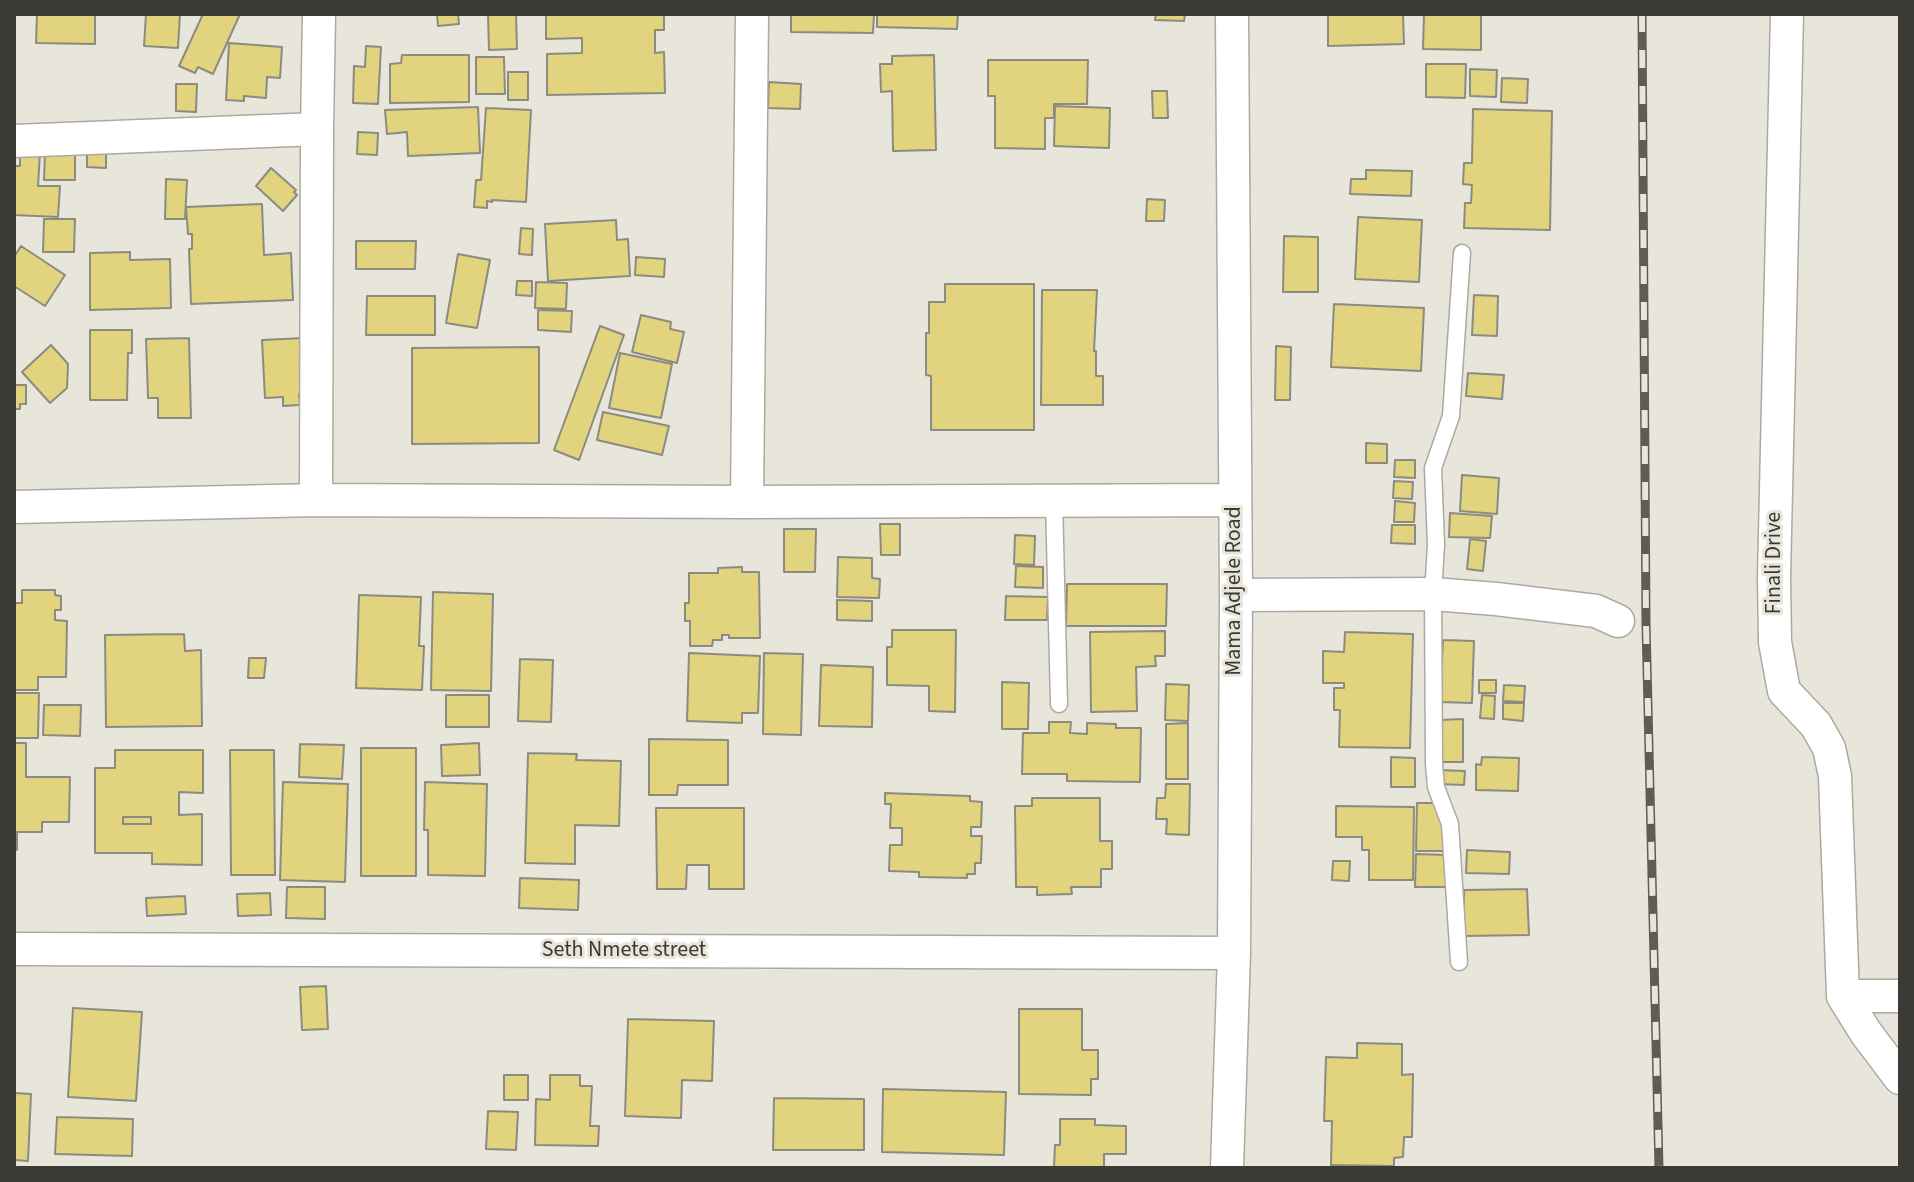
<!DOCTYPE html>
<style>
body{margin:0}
#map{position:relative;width:1914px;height:1182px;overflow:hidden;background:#e8e6db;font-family:"Source Sans 3",sans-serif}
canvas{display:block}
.frame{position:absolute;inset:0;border:16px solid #3b3a35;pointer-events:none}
</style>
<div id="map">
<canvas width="1914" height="1182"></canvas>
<div class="frame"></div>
</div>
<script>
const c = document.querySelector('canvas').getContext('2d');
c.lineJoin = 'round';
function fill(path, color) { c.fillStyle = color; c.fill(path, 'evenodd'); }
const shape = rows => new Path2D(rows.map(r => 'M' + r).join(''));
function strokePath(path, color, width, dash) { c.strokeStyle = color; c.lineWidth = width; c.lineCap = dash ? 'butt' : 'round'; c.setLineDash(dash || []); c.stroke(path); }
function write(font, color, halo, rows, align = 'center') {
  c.font = font + ' "Source Sans 3",sans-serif'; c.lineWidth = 6; c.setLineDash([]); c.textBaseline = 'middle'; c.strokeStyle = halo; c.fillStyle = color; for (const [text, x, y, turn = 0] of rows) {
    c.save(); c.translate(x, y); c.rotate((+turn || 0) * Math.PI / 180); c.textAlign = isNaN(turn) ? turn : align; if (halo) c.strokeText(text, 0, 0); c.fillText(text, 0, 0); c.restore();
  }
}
const building = shape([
 [37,14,95,14,95,44,36,43,37,14],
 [146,14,180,14,178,48,144,46,146,14],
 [203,14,240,14,213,74,198,67,195,73,179,66,203,14],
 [437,14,458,14,459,24,438,26,437,14],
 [488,14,516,14,517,49,489,50,488,14],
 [546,14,664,14,664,30,655,30,655,53,664,52,665,93,547,95,547,54,582,53,582,38,546,39,546,14],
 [791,14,874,14,873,33,791,32,791,14],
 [877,14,958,14,957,29,877,27,877,14],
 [1156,14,1185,14,1184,21,1155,20,1156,14],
 [1328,14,1403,14,1404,44,1328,46,1328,14],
 [1424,14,1481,14,1481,50,1423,49,1424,14],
 [229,43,282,47,280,78,267,77,266,98,244,96,244,101,226,100,229,43],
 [366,46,381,47,378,104,353,103,354,66,365,67,366,46],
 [402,55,469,55,469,102,390,103,390,64,401,63,402,55],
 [934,55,936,150,893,151,892,91,881,92,880,64,892,64,892,56,934,55],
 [476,57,504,57,505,94,476,94,476,57],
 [988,60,1088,60,1087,104,1054,104,1054,118,1045,118,1045,149,995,148,995,96,988,96,988,60],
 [1426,64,1466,64,1465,98,1426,97,1426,64],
 [1470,69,1497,70,1496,97,1470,96,1470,69],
 [508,72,528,72,528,100,508,100,508,72],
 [1502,78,1528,79,1527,103,1501,102,1502,78],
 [769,82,801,84,800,109,768,108,769,82],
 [176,84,197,84,196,112,176,111,176,84],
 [1152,91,1167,91,1168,118,1153,118,1152,91],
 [1055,106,1110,108,1109,148,1054,146,1055,106],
 [478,107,480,153,408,156,407,132,387,134,385,110,478,107],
 [486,108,531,110,526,202,492,200,492,202,487,201,487,208,474,207,476,180,481,180,486,108],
 [1473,109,1552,111,1550,230,1464,228,1465,203,1471,203,1472,185,1463,184,1464,163,1472,163,1473,109],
 [358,132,378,133,377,155,357,154,358,132],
 [87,151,106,151,106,168,87,167,87,151],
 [20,153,40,153,38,186,60,186,58,217,14,215,14,166,20,166,20,153],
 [45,153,75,153,75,180,44,180,45,153],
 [271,168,296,190,294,192,297,195,283,211,256,186,271,168],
 [1366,170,1412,171,1411,196,1350,194,1351,179,1366,179,1366,170],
 [166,179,187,180,185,219,165,219,166,179],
 [1147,199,1165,200,1164,221,1146,221,1147,199],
 [262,204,264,255,291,253,293,300,191,304,189,249,192,249,192,234,188,234,186,207,262,204],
 [1358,217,1422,220,1419,282,1355,279,1358,217],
 [44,219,75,219,74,252,43,252,44,219],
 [616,220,617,240,628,239,630,276,548,281,545,224,616,220],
 [521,228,533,229,532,255,519,254,521,228],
 [1284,236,1318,237,1318,292,1283,292,1284,236],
 [356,241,416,241,415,269,356,269,356,241],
 [21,246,65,275,45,306,14,286,14,257,21,246],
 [130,252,130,260,170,259,171,308,90,310,90,253,130,252],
 [458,254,490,260,477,328,446,323,458,254],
 [636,257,665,259,664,277,635,275,636,257],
 [517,281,532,281,532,296,516,295,517,281],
 [536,282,567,283,566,309,535,308,536,282],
 [945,284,1034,284,1034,430,931,430,931,376,926,375,926,333,929,333,929,302,945,302,945,284],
 [1042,290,1097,290,1094,351,1096,351,1096,376,1103,376,1103,405,1041,405,1042,290],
 [1474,295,1498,296,1497,336,1472,335,1474,295],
 [367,296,435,296,435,335,366,335,367,296],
 [1334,304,1424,308,1421,371,1331,367,1334,304],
 [538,310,572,311,571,332,538,330,538,310],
 [641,315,671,322,670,329,684,332,677,363,632,352,641,315],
 [600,326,624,335,579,460,554,450,600,326],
 [90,330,132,330,132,353,128,353,127,400,90,400,90,330],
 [189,338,191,418,158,418,158,398,148,398,146,339,189,338],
 [304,338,306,394,299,394,300,405,283,406,283,397,265,398,262,340,304,338],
 [51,345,68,364,67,388,50,403,22,372,51,345],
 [1276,346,1291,347,1290,400,1275,400,1276,346],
 [539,347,539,443,412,444,412,348,539,347],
 [620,353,672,364,661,418,609,408,620,353],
 [1468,373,1504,375,1502,399,1466,396,1468,373],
 [14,385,26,385,26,404,20,404,20,409,14,409,14,385],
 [603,412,669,426,662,455,597,440,603,412],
 [1366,443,1387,444,1387,463,1366,463,1366,443],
 [1395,460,1415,460,1415,478,1394,477,1395,460],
 [1462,475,1499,478,1497,514,1460,511,1462,475],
 [1394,481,1413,482,1412,499,1393,498,1394,481],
 [1395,501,1415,503,1414,522,1394,522,1395,501],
 [1450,513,1492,516,1490,538,1449,537,1450,513],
 [880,524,900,524,900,555,881,555,880,524],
 [1392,525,1415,525,1415,544,1391,543,1392,525],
 [784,529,816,529,815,572,784,572,784,529],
 [1015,535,1035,536,1034,565,1014,564,1015,535],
 [1470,539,1486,541,1483,571,1467,569,1470,539],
 [838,557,872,558,872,578,880,579,879,598,837,597,838,557],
 [1016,566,1043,567,1043,588,1015,587,1016,566],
 [742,567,742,572,759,572,760,638,729,638,729,635,722,635,722,640,713,640,712,646,690,646,690,621,685,621,685,603,689,603,689,573,718,573,718,568,742,567],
 [1067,584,1167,584,1166,626,1066,626,1067,584],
 [22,590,55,590,55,595,61,596,61,610,55,610,55,620,67,621,66,677,38,677,38,690,14,690,14,603,22,603,22,590],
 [433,592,493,594,491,691,431,690,433,592],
 [359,595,421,597,419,646,424,646,422,690,356,688,359,595],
 [1006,596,1048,597,1047,620,1005,620,1006,596],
 [837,600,872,601,872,621,837,620,837,600],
 [892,630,956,630,955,712,929,711,929,686,887,685,887,647,892,647,892,630],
 [1165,631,1165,656,1155,656,1156,666,1136,667,1137,711,1091,712,1090,632,1165,631],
 [1345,632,1413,634,1410,748,1339,747,1340,710,1334,710,1334,688,1344,688,1344,683,1323,683,1323,651,1344,652,1345,632],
 [184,634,185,651,201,650,202,726,106,727,105,635,184,634],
 [1443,640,1474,641,1472,703,1440,702,1443,640],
 [689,653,760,656,758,713,742,713,742,723,687,721,689,653],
 [764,653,803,654,801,735,763,734,764,653],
 [249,658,266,658,264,678,248,678,249,658],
 [520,659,553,660,551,722,518,721,520,659],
 [821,665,873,667,872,727,819,726,821,665],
 [1479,680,1496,680,1496,693,1479,693,1479,680],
 [1002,682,1029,683,1028,729,1002,729,1002,682],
 [1166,684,1189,685,1188,721,1165,720,1166,684],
 [1504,685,1525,686,1524,702,1503,701,1504,685],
 [14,693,39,693,38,738,14,738,14,693],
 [446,695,489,695,489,727,446,727,446,695],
 [1482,695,1495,696,1494,719,1480,718,1482,695],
 [1503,703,1524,703,1523,721,1503,719,1503,703],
 [44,705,81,705,80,736,43,735,44,705],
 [1463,719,1463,762,1439,762,1439,720,1463,719],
 [1049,722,1071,722,1070,733,1087,734,1087,723,1116,724,1116,728,1141,728,1140,782,1067,781,1067,774,1022,774,1023,733,1049,733,1049,722],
 [1188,723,1188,779,1166,779,1166,724,1188,723],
 [649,739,728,740,728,785,678,785,677,795,649,795,649,739],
 [14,743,26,743,26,777,70,777,69,822,42,822,42,832,17,832,17,850,14,850,14,743],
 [479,743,480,775,442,776,441,745,479,743],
 [300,744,344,745,342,779,299,777,300,744],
 [361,748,416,748,416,876,361,876,361,748],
 [115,750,203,750,203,793,179,792,179,815,202,814,202,865,152,864,152,853,95,853,95,768,115,768,115,750],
 [123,817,151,817,151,824,123,824,123,817],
 [230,750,274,750,275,875,231,875,230,750],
 [528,753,577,754,576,760,621,761,619,826,575,825,575,864,525,863,528,753],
 [1391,757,1415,758,1415,787,1391,787,1391,757],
 [1482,757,1519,758,1518,791,1476,790,1476,764,1481,765,1482,757],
 [1439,770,1465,771,1464,785,1439,784,1439,770],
 [283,782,348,784,345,882,280,880,283,782],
 [425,782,487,784,485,876,428,875,428,830,424,830,425,782],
 [1166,784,1190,784,1189,835,1166,834,1167,819,1156,819,1157,798,1165,798,1166,784],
 [885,793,970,796,970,801,982,802,981,827,971,827,971,836,982,836,981,863,975,863,975,874,967,874,967,878,919,877,919,872,889,871,890,845,902,845,902,828,890,828,891,804,885,804,885,793],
 [1032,798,1100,798,1100,841,1112,841,1112,869,1101,869,1101,887,1071,887,1072,894,1037,895,1037,887,1016,887,1015,806,1032,806,1032,798],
 [1417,803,1438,803,1449,851,1416,851,1417,803],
 [1336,806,1414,807,1413,880,1369,880,1369,850,1362,850,1362,837,1336,837,1336,806],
 [656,808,744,808,744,889,709,889,709,865,687,865,686,889,657,889,656,808],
 [123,817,151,817,151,824,123,824,123,817],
 [1467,850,1510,852,1509,874,1466,873,1467,850],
 [1416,854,1448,855,1447,887,1415,887,1416,854],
 [1333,861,1350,861,1349,881,1332,880,1333,861],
 [520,878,579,880,578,910,519,908,520,878],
 [287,887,325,887,325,919,286,918,287,887],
 [1527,889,1529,935,1464,936,1464,890,1527,889],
 [270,893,271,915,238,916,237,894,270,893],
 [185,896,186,914,147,916,146,898,185,896],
 [326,986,328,1029,302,1030,300,987,326,986],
 [73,1008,142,1012,136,1101,68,1097,73,1008],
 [1019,1009,1082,1009,1082,1050,1098,1050,1098,1079,1091,1079,1091,1095,1019,1094,1019,1009],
 [628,1019,714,1021,712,1081,682,1080,681,1118,625,1116,628,1019],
 [1357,1043,1402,1044,1402,1075,1413,1074,1412,1137,1404,1137,1403,1157,1394,1158,1394,1166,1331,1165,1332,1121,1324,1121,1326,1057,1357,1058,1357,1043],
 [504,1075,528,1075,528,1100,504,1100,504,1075],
 [550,1075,580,1075,580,1086,592,1086,590,1126,599,1126,598,1146,535,1145,536,1099,550,1100,550,1075],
 [883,1089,1006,1092,1004,1155,882,1152,883,1089],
 [14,1093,31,1094,28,1161,14,1160,14,1093],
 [774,1098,864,1099,864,1150,773,1150,774,1098],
 [488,1111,518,1112,516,1150,486,1149,488,1111],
 [57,1117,133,1119,132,1156,55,1154,57,1117],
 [1060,1119,1095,1119,1095,1125,1126,1126,1126,1154,1104,1154,1104,1168,1054,1168,1055,1145,1060,1145,1060,1119]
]);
fill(building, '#e2d37f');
strokePath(building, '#8c8b80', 2);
const service = shape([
 [1054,500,1059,704],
 [1459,962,1450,824,1436,787,1434,764,1433,594,1436,545,1433,468,1451,416,1462,253]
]);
const minor = shape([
 [1787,14,1774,577,1775,642,1784,691,1816,725,1829,748,1835,776,1843,996,1866,1033,1900,1078],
 [14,141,317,129],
 [316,500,317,129,319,14],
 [747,502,752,14],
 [14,507,316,500,747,502,1235,500],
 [1236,595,1433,594,1496,599,1596,611,1618,621],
 [14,949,1234,953],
 [1843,996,1900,996],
 [1227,1168,1234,953,1236,595,1232,14]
]);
strokePath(service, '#acaaa0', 19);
strokePath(minor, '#acaaa0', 35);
strokePath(service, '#fff', 16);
strokePath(minor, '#fff', 32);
const rail = shape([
 [1642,14,1646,624,1659,1168]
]);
strokePath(rail, '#5d5c56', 9);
strokePath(rail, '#e8e6db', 6, [18]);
write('22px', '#3b3a35', '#e8e6db', [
 ["Finali Drive",1775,563,-90],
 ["Mama Adjele Road",1235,591,-90],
 ["Seth Nmete street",624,951]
]);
</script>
